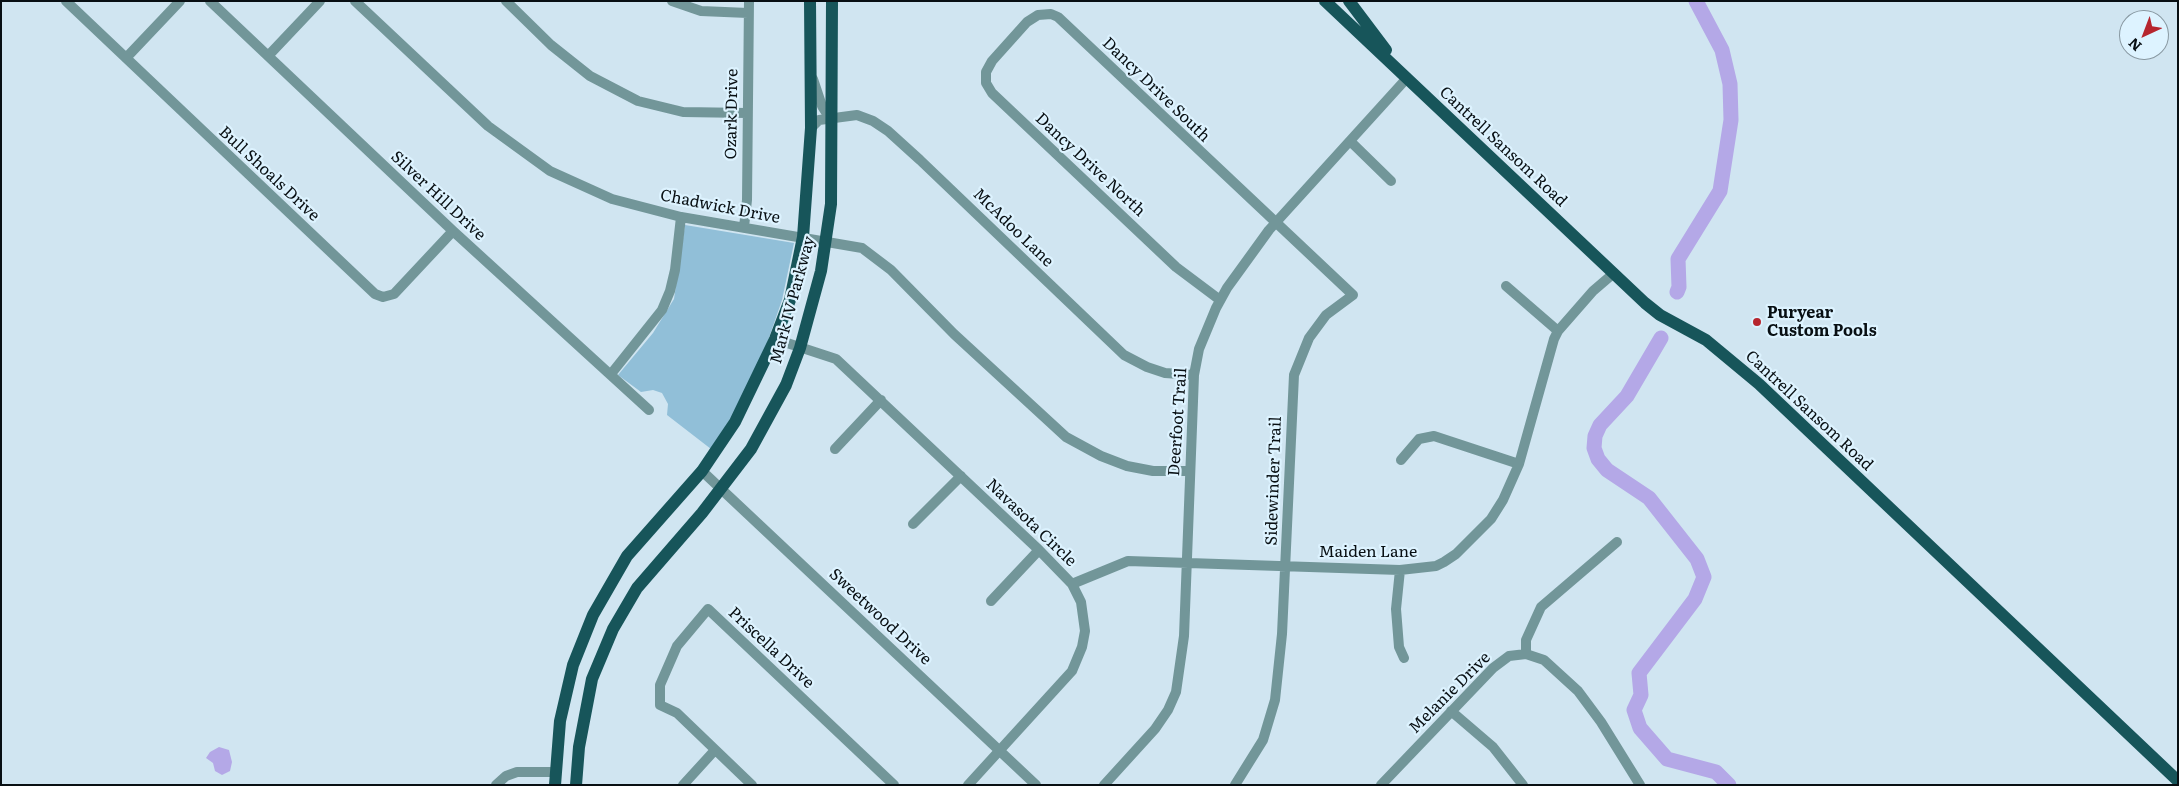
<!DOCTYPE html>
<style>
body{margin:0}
#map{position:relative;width:2179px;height:786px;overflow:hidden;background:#d0e5f1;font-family:Literata,serif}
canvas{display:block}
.frame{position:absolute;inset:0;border:2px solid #080f13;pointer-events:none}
.north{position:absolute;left:2119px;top:10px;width:50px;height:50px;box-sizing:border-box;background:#ddf3ff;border:1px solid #8898a1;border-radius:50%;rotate:223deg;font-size:14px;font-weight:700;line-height:20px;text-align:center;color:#080f13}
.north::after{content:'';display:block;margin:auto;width:18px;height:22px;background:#b6252e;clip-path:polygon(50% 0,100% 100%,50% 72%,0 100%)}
</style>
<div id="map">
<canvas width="2179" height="786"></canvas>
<div class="frame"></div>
<div class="north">N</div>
</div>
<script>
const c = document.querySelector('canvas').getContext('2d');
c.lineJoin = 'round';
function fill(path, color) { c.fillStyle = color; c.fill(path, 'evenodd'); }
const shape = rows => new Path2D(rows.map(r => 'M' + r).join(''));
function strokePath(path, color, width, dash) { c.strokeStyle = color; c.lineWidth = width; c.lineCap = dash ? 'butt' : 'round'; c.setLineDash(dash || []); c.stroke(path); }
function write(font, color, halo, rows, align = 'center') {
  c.font = font + ' Literata,serif'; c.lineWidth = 4.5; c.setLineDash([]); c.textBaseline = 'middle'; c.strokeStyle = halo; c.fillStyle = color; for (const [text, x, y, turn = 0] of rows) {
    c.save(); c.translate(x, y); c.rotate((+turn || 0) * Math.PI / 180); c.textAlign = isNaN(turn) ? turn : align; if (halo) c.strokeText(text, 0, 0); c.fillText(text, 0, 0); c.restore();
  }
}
fill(shape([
 [685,225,794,243,782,300,764,352,737,408,711,449,667,415,668,404,662,393,653,390,641,392,618,375,653,333,674,299]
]), '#91bfd8');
fill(shape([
 [219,747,229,750,232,762,230,771,222,775,215,771,213,763,206,758,210,752]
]), '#b4a8e7');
strokePath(shape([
 [1677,292,1679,287,1678,259,1720,191,1731,120,1730,84,1722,50,1696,1],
 [1661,338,1627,396,1600,425,1595,436,1594,448,1598,459,1607,470,1649,498,1697,559,1704,577,1695,599,1639,673,1641,695,1634,710,1640,728,1667,759,1716,772,1729,785]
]), '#b4a8e7', 15);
strokePath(shape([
 [66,1,375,294,383,297,394,294,453,231],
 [210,1,453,231,649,410],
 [355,1,488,126,550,171,612,199,681,217,862,248,891,270,954,334,1066,437,1101,456,1127,466,1153,471,1189,471],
 [506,1,551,45,590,76,638,101,683,112,747,113],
 [672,1,701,11,748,13],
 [268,56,320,1],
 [126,58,180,1],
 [813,79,822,106,831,120],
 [811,128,819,120,857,115,873,121,888,131,920,160,1124,355,1147,367,1165,373,1194,375],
 [1350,141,1391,181],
 [744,227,747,200,749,1],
 [1506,286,1558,331],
 [1220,300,1176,267,992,93,986,83,986,72,992,61,1027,22,1038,15,1051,14,1058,17,1353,295,1326,315,1309,338,1294,375,1282,634,1275,700,1263,740,1235,785],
 [775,339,836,359,1039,550,1072,584,1081,602,1085,631,1082,647,1072,671,968,785],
 [611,374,662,310,670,291,675,270,681,217],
 [835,449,881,400],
 [1401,460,1419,439,1434,436,1519,464],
 [702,471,1036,785],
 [913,524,961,476],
 [1400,570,1396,609,1399,647,1404,658],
 [1072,584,1128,561,1400,570,1436,566,1444,562,1456,554,1491,519,1503,500,1519,464,1554,339,1558,331,1593,291,1614,273],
 [991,601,1039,550],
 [1526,654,1526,640,1541,607,1617,542],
 [1451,711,1493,747,1523,785],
 [496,785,506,776,517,772,556,772],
 [683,785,715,750],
 [752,785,677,713,660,705,660,685,677,646,708,609,894,785],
 [1104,785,1155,729,1168,710,1176,692,1184,636,1194,375,1199,349,1216,308,1227,288,1269,230,1407,78],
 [1381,785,1493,668,1509,656,1526,654,1544,660,1578,691,1601,722,1640,785]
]), '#729699', 10);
strokePath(shape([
 [1325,1,1645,303,1660,315,1706,340,1759,384,2178,781],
 [1349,1,1386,50],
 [555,785,560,721,573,665,593,615,627,556,702,471,735,422,775,339,790,300,803,237,811,128,810,1],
 [576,785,579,747,592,679,613,629,637,588,702,513,751,449,786,385,800,348,821,271,831,204,832,1]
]), '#17555a', 12);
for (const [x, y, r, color] of [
 [1757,322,5,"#b6252e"]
]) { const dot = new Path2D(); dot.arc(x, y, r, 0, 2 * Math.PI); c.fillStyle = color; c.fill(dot); strokePath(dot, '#ddf3ff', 2); }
write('16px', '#080f13', '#ddf3ff', [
 ["Dancy Drive South",1156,90,44],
 ["Ozark Drive",732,114,-89],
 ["Cantrell Sansom Road",1503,147,43],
 ["Dancy Drive North",1090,165,43],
 ["Bull Shoals Drive",269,174,43],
 ["Silver Hill Drive",438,196,43],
 ["Chadwick Drive",720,207,11],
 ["McAdoo Lane",1013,228,44],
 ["Mark IV Parkway",793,300,-75],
 ["Cantrell Sansom Road",1809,411,43],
 ["Deerfoot Trail",1178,422,-86],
 ["Sidewinder Trail",1274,481,-88],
 ["Navasota Circle",1031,523,44],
 ["Maiden Lane",1368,552],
 ["Sweetwood Drive",880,617,43],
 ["Priscella Drive",771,648,43],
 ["Melanie Drive",1450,693,-45]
]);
write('bold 16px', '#080f13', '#ddf3ff', [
 ["Puryear",1767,313],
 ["Custom Pools",1767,331]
], 'left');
</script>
